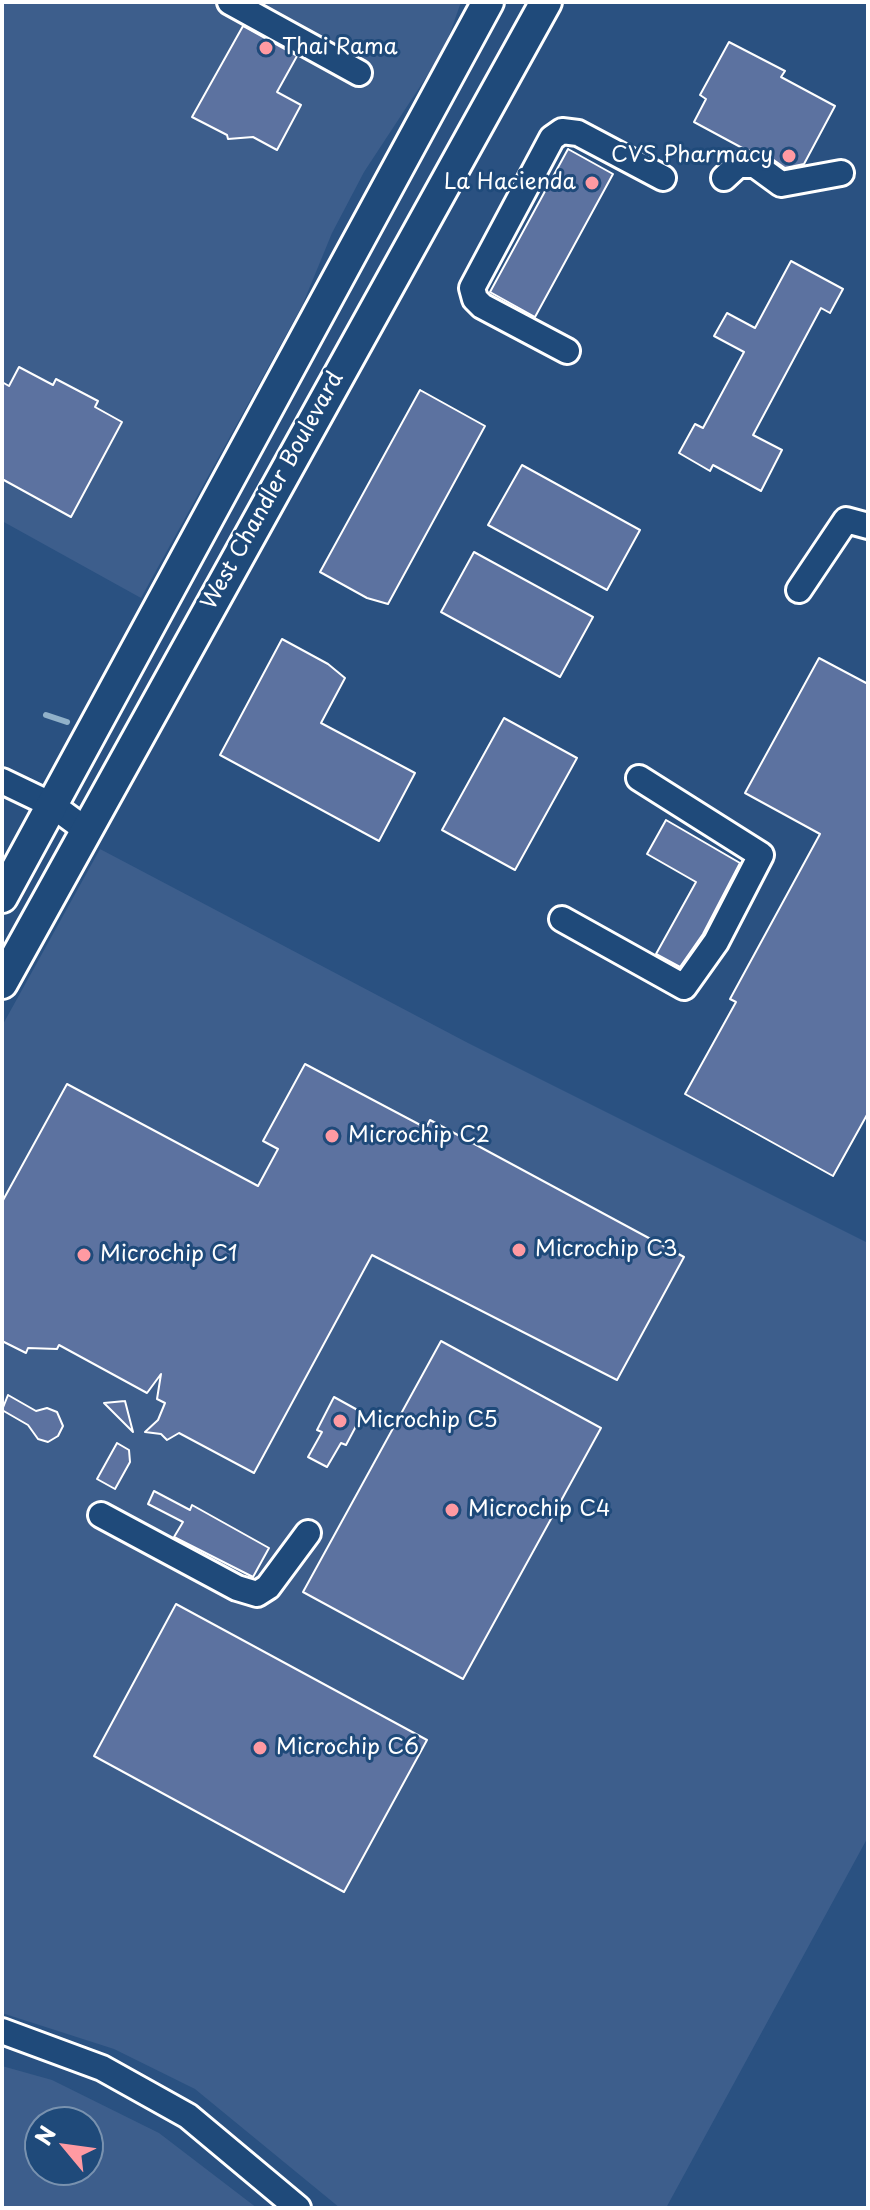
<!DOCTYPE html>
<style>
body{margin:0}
#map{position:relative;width:870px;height:2210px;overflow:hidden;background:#2a5181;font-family:"Playpen Sans",sans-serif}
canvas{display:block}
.frame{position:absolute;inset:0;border:4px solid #fff;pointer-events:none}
.north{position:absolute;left:24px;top:2106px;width:80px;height:80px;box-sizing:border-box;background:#1f4a7a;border:2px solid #7992af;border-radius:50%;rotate:299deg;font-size:22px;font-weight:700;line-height:32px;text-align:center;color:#fff}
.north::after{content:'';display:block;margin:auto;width:28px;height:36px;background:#ff9aa2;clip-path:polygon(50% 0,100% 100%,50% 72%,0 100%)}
</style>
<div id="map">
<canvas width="870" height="2210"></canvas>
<div class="frame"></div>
<div class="north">N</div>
</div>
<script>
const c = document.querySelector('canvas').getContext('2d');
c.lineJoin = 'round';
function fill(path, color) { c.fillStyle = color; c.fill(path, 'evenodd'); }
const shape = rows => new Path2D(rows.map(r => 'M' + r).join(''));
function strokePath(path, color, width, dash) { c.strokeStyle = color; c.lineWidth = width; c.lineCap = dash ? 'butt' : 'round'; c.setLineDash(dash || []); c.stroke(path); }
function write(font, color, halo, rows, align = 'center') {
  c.font = font + ' "Playpen Sans",sans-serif'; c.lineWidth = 6; c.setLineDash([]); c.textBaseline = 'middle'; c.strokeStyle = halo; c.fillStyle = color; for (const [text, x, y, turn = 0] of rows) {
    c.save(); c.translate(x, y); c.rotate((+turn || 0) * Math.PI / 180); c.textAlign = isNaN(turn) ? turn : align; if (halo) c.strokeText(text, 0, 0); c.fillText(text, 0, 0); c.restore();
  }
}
fill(shape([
 [2,2,461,2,444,50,364,172,332,233,302,306,141,598,2,521],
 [100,849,468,1043,868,1243,868,1837,666,2208,340,2208,195,2089,114,2049,2,2013,2,1026],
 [2,2066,52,2080,159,2133,257,2208,2,2208],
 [40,2122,88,2122,88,2170,40,2170]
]), '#3d5e8c');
strokePath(shape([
 [46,715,67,722]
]), '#91b1c9', 6);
const building = shape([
 [243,26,297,56,277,92,301,105,277,150,253,137,228,139,227,135,192,117,243,26],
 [729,42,785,71,781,77,835,106,804,164,785,168,764,153,746,150,694,122,706,99,700,95,729,42],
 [568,149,613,174,535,317,490,292,568,149],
 [791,261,843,289,830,313,821,308,753,435,782,450,761,491,713,465,710,471,679,453,695,424,703,428,744,352,714,336,727,313,755,328,791,261],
 [19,367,53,385,56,379,98,401,95,407,122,422,71,517,2,479,2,382,9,386,19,367],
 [420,390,485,426,388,604,367,598,320,572,420,390],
 [522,465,640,530,607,590,488,525,522,465],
 [474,552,593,617,560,677,441,612,474,552],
 [282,639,328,664,345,678,321,723,415,773,379,841,220,755,282,639],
 [819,658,868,684,868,1113,833,1176,685,1094,736,1002,730,999,820,834,745,793,819,658],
 [504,718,577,758,515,870,442,830,504,718],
 [666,820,740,863,703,934,680,967,656,954,696,882,647,854,666,820],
 [305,1064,426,1128,430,1120,684,1257,617,1380,372,1255,254,1473,179,1433,167,1440,161,1434,145,1432,158,1420,165,1403,157,1399,161,1374,147,1393,59,1345,57,1349,28,1348,26,1353,2,1341,2,1202,67,1084,258,1186,278,1149,263,1141,305,1064],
 [441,1341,601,1428,463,1679,303,1592,441,1341],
 [8,1395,36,1411,47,1408,57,1412,63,1426,58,1436,48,1442,38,1439,28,1425,2,1410,8,1395],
 [334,1397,363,1413,346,1445,341,1443,327,1467,308,1457,322,1432,317,1430,334,1397],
 [125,1401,133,1432,104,1403,125,1401],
 [117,1443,129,1450,130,1462,115,1489,97,1479,117,1443],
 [154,1491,190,1510,192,1505,269,1548,253,1577,174,1537,183,1522,148,1504,154,1491],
 [176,1604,427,1740,344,1892,94,1756,176,1604]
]);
fill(building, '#5c72a0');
strokePath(building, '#fff', 2);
const minor = shape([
 [230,2,359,73],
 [724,178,738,165,755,165,781,184,841,173],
 [567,351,482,306,475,299,472,288,552,138,562,131,578,133,663,178],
 [799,590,846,520,868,526],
 [2,781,52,805,86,830],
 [562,919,684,987,716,942,761,855,639,778],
 [101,1515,237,1588,257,1594,268,1587,308,1533],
 [2,2031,102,2068,188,2116,298,2208]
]);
const major = shape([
 [2,897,488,2],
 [2,983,546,2]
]);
strokePath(minor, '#fff', 30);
strokePath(major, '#fff', 36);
strokePath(minor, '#1f4a7a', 24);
strokePath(major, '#1f4a7a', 30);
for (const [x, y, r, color] of [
 [266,48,8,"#ff9aa2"],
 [789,156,8,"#ff9aa2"],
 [592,183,8,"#ff9aa2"],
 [332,1136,8,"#ff9aa2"],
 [519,1250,8,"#ff9aa2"],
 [84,1255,8,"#ff9aa2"],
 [340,1421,8,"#ff9aa2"],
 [452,1510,8,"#ff9aa2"],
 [260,1748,8,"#ff9aa2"]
]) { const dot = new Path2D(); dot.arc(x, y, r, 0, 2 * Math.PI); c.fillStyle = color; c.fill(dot); strokePath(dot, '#1f4a7a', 3); }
write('22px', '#fff', '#1f4a7a', [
 ["Thai Rama",282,48],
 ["CVS Pharmacy",773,156,"right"],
 ["La Hacienda",576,183,"right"],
 ["Microchip C2",348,1136],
 ["Microchip C3",535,1250],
 ["Microchip C1",100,1255],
 ["Microchip C5",356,1421],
 ["Microchip C4",468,1510],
 ["Microchip C6",276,1748]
], 'left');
write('22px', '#fff', '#1f4a7a', [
 ["West Chandler Boulevard",273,491,-61]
]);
</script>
